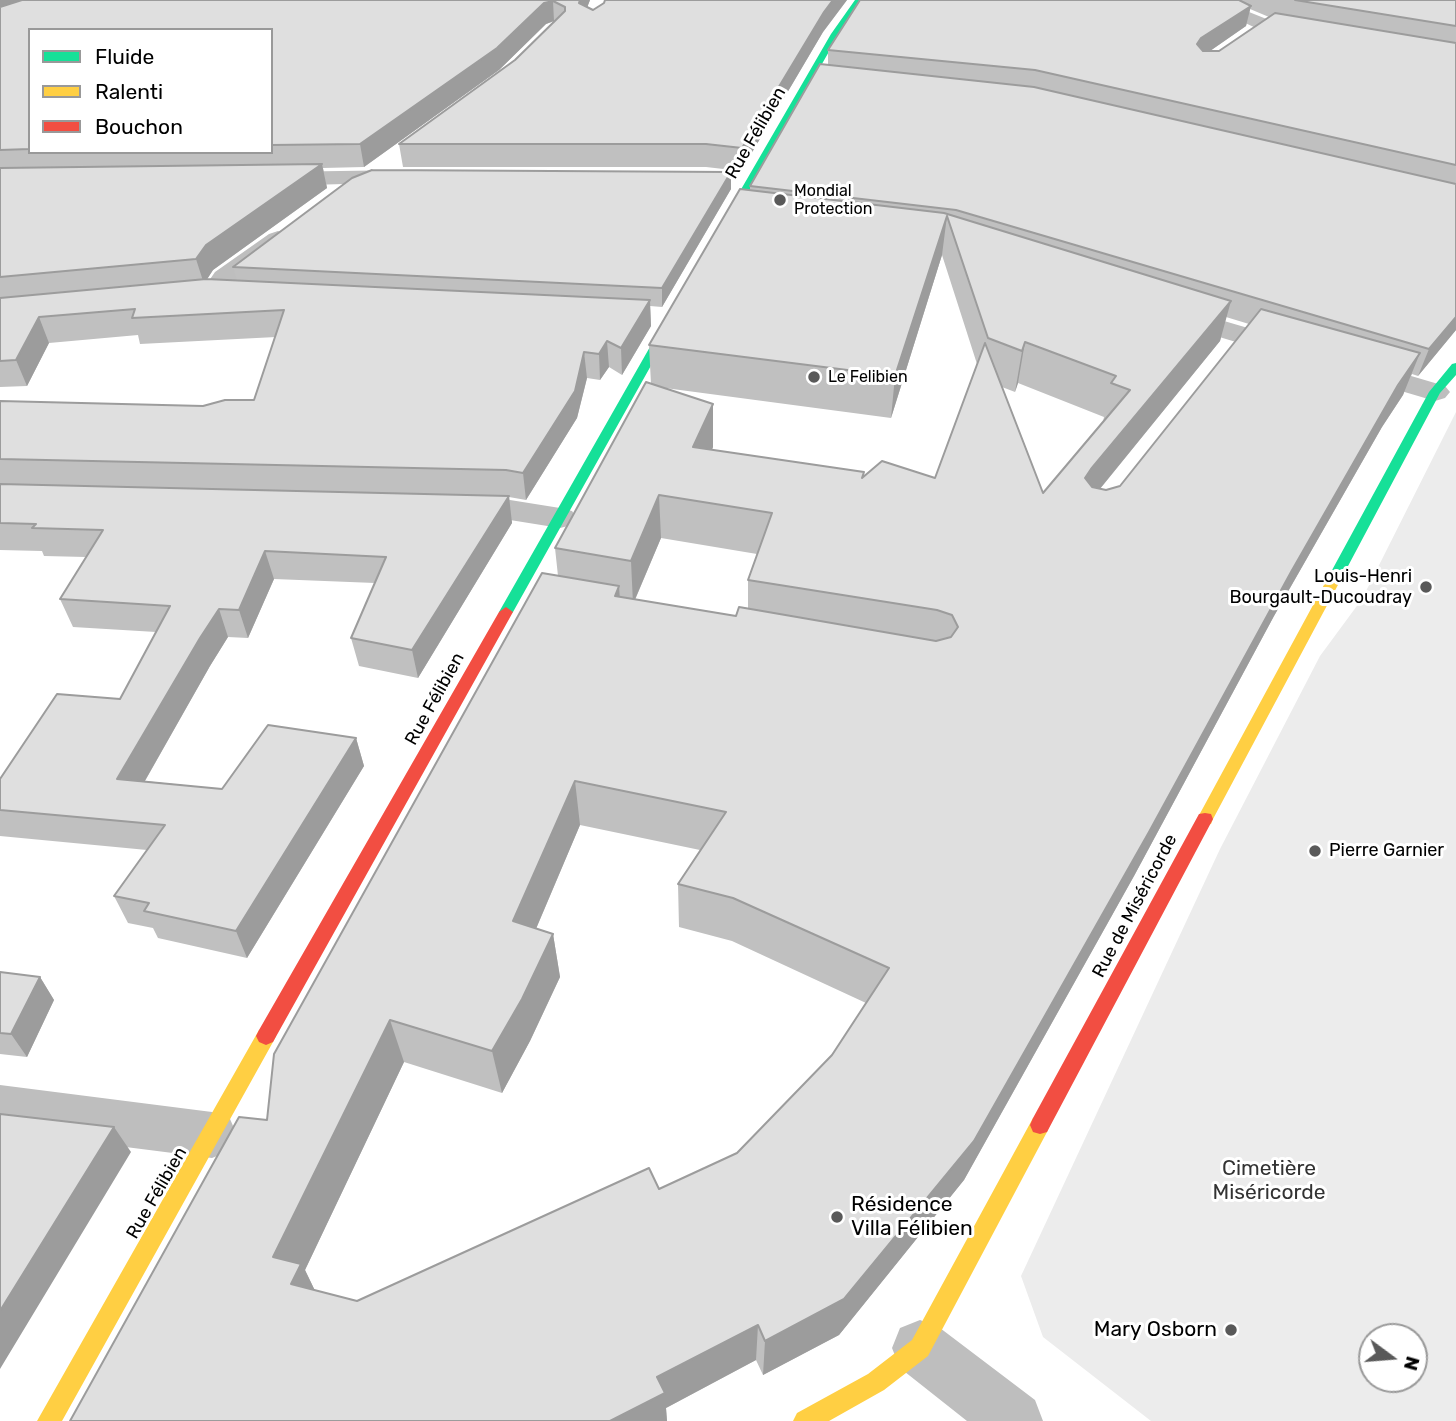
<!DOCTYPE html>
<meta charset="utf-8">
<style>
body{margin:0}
#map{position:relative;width:1456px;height:1421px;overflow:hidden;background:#fff;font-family:Rubik,sans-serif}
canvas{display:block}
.legend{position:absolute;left:28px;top:28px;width:245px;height:126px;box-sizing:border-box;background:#fff;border:2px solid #999;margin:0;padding:9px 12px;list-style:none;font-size:21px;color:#000}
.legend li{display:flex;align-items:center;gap:14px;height:35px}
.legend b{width:35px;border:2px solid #999}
.north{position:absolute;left:1358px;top:1323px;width:70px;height:70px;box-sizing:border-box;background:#fff;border:2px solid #999;border-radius:50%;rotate:106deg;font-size:19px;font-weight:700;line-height:28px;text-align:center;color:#000}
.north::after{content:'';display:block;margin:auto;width:24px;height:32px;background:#595959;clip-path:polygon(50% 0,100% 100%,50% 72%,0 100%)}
</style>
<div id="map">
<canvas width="1456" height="1421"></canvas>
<ul class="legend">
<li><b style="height:9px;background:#16e098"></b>Fluide</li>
<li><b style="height:9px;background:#ffcf43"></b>Ralenti</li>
<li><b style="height:9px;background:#f24e42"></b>Bouchon</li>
</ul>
<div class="north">N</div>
</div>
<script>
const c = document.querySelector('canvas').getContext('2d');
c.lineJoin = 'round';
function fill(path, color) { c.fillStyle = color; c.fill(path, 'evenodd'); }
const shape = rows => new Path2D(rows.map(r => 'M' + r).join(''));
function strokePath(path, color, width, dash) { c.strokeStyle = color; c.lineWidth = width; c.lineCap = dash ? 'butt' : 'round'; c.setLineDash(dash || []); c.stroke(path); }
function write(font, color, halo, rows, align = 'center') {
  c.font = font + ' Rubik,sans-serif'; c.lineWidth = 6; c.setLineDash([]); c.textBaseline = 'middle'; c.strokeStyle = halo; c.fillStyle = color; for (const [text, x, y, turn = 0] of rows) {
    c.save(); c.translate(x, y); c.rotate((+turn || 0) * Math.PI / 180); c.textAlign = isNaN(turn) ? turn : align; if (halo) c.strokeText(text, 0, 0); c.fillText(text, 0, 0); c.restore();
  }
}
fill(shape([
 [1456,412,1456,1421,1151,1421,1043,1337,1021,1276,1220,849,1320,656,1362,599],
 [1372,1337,1414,1337,1414,1379,1372,1379]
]), '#ececec');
fill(shape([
 [1215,0,1233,0,1249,12,1269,20,1319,29,1322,33,1312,39,1258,29,1222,12,1215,0],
 [406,170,414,172,418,177,414,182,274,186,266,184,262,179,266,174,274,172,406,170],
 [278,231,287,234,291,239,287,244,234,283,222,300,213,302,204,300,200,294,215,272,269,234,278,231],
 [1173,306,1299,343,1303,349,1299,355,1289,358,1163,320,1159,314,1163,308,1173,306],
 [1357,360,1445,386,1450,392,1445,398,1435,401,1347,375,1343,369,1347,363,1357,360],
 [457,499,510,500,560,508,572,511,577,518,572,525,560,528,510,520,457,519,445,516,441,509,445,502,457,499],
 [0,1085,212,1112,230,1119,237,1135,230,1151,212,1158,0,1131,0,1085],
 [920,1320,940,1328,1035,1400,1043,1421,967,1421,900,1368,892,1348,900,1328,920,1320]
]), '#bebebe');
fill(shape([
 [855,0,863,0,839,34,724,236,715,238,714,236,831,34,855,0],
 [671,310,681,312,513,612,506,617,501,615,499,612,671,310],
 [1456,363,1456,375,1440,393,1339,583,1332,588,1327,586,1325,583,1429,392,1452,364,1456,363]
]), '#16e098');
fill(shape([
 [1332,578,1339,583,1213,819,1211,824,1205,825,1199,824,1197,819,1325,583,1332,578],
 [266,1027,273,1030,276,1036,273,1042,62,1421,37,1421,259,1030,266,1027],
 [1040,1116,1047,1118,1050,1125,1047,1132,928,1356,884,1390,829,1421,793,1421,797,1413,868,1374,912,1340,1033,1118,1040,1116]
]), '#ffcf43');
fill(shape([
 [506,607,513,612,273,1042,266,1045,259,1042,256,1036,259,1030,499,612,506,607],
 [1205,813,1211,814,1213,819,1047,1132,1040,1134,1033,1132,1030,1125,1033,1118,1199,814,1205,813]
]), '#f24e42');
fill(shape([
 [0,0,590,0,587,7,593,10,604,3,605,0,847,0,823,32,741,171,706,167,403,167,399,144,515,60,554,21,546,24,499,70,364,167,323,168,327,188,213,270,207,279,237,281,233,267,731,172,731,189,662,307,650,306,651,326,622,375,609,367,600,380,587,378,577,418,526,500,509,497,512,523,418,678,359,666,351,638,375,583,274,579,248,638,228,637,210,666,145,781,222,789,356,738,364,766,247,958,158,938,153,928,128,923,114,896,147,850,0,836,0,779,120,699,156,632,73,627,60,599,86,557,44,556,42,551,0,550,0,401,203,406,254,400,276,337,140,344,138,335,49,343,27,386,0,387],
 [30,30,271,30,271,152,30,152],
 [860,0,1456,0,1456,330,1418,376,1412,374,1403,395,1382,427,1274,616,1134,876,964,1180,839,1335,763,1375,756,1360,666,1408,667,1421,70,1421,267,1120,558,576,555,548,651,384,649,345,750,190,750,186,828,65,828,50],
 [1250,9,1269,17,1219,51,1210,51,1246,26],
 [942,255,977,364,935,478,864,477,712,450,713,447,713,404,665,388,891,418],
 [1226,317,1249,324,1120,486,1106,490,1100,489,1220,341],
 [1018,383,1104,417,1103,422,1043,493,1002,387,1015,392],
 [661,538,757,554,748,580,748,609,736,616,635,600],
 [580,825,700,850,678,884,679,927,732,941,866,1003,832,1055,737,1153,659,1189,357,1301,315,1291,305,1270,404,1062,502,1093,530,1041,560,977,553,934,536,929],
 [0,972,40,977,54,1000,27,1057,0,1054]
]), '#c0c0c0');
fill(shape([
 [0,0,39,0,0,12],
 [580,0,590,0,581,24,579,3],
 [833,0,847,0,823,32,741,171,742,148,824,12],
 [553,1,554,21,546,24,499,70,364,167,360,144,544,3],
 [1251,6,1246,26,1197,60,1197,44,1201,38],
 [322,164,327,188,213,270,204,284,196,259,206,245],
 [731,172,731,189,662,307,662,288],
 [947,216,942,255,891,418,895,376],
 [650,300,651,326,622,375,621,348],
 [1231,301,1220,341,1081,512,1085,478,1091,469],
 [39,317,49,343,27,386,16,360],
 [1456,317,1456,330,1418,376,1429,349],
 [607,341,609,367,600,380,599,354],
 [1025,342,1018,383,1015,392,1022,351],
 [584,352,587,378,577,418,526,500,523,473],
 [1420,353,1403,395,1382,427,1274,616,1134,876,964,1180,839,1335,763,1375,765,1341],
 [713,404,713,447,694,490,693,447],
 [659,495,661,538,633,604,631,561],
 [509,496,512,523,418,678,412,650],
 [265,551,274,579,248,638,239,610],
 [619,586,622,630,615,596],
 [219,609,228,637,210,666,130,807,117,779,200,638],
 [356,738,364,766,247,958,236,931],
 [575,781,580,825,521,964,513,921],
 [553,934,560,977,530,1041,502,1093,492,1051],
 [40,977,54,1000,27,1057,11,1034],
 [390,1020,404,1062,305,1270,320,1301,311,1320,273,1257],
 [114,1127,131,1152,0,1369,0,1311],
 [758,1325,756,1360,666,1408,667,1421,610,1421,657,1377]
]), '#9c9c9c');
const building = shape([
 [22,0,580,0,579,3,593,10,604,3,605,0,833,0,824,12,742,148,706,144,399,144,515,60,565,11,565,7,553,1,544,3,497,48,360,144,271,145,271,30,30,30,30,149,0,150,0,7,22,0],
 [860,0,1239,0,1251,6,1201,38,1197,44,1203,51,1219,51,1275,13,1456,43,1456,165,1035,70,828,50,860,0],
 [1295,0,1456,0,1456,26,1295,0],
 [820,64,1034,87,1456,184,1456,317,1429,349,956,210,750,186,820,64],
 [322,164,206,245,196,259,0,277,0,168,322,164],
 [372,170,731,172,662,288,233,267,352,178,372,170],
 [740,189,944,213,1231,301,1091,469,1085,478,1092,487,1106,490,1120,486,1261,309,1420,353,1398,385,1291,572,1149,832,974,1141,844,1299,765,1341,758,1325,657,1377,665,1393,610,1421,70,1421,239,1117,267,1120,274,1054,542,573,619,586,615,596,736,616,739,607,936,641,951,637,958,627,952,615,937,610,748,580,772,513,659,495,631,561,555,548,646,382,713,404,693,447,864,472,862,478,882,461,935,478,985,343,1043,493,1130,390,1111,383,1116,376,1025,342,1022,351,988,338,947,216,895,376,649,345,740,189],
 [575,781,726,812,678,884,733,898,889,968,832,1055,737,1153,659,1189,649,1168,357,1301,291,1284,301,1264,273,1257,390,1020,492,1051,522,999,553,934,513,921,575,781],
 [206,279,650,300,621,348,607,341,599,354,584,352,575,391,523,473,506,470,0,459,0,401,203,406,225,400,254,400,284,310,132,318,135,309,39,317,16,360,0,361,0,298,206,279],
 [0,484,509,496,412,650,351,638,386,557,265,551,239,610,219,609,200,638,117,779,222,789,268,725,356,738,236,931,144,911,149,903,114,896,165,825,0,810,0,779,57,694,120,699,170,606,60,599,103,530,32,528,36,524,0,523,0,484],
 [0,972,40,977,11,1034,0,1033,0,972],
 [0,1114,114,1127,0,1311,0,1114]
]);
fill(building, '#dfdfdf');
strokePath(building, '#9c9c9c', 2);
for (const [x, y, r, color] of [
 [780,200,7,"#595959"],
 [814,377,7,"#595959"],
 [1426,587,7,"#595959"],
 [1315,851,7,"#595959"],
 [837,1217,7,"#595959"],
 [1231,1330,7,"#595959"]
]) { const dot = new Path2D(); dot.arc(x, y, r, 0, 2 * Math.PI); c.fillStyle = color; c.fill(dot); strokePath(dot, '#fff', 2.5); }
write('16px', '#000', '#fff', [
 ["Mondial",794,191],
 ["Protection",794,209],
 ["Le Felibien",828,377]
], 'left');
write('18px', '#000', '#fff', [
 ["Rue Félibien",756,133,-60],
 ["Rue Félibien",435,699,-61],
 ["Rue de Miséricorde",1135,906,-62],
 ["Rue Félibien",157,1193,-60]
]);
write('18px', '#000', '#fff', [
 ["Louis-Henri",1412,577],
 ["Bourgault-Ducoudray",1412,598],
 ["Pierre Garnier",1329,851,"left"]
], 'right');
write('21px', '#333', '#fff', [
 ["Cimetière",1269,1169],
 ["Miséricorde",1269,1193]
]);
write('21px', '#000', '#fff', [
 ["Résidence",851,1205],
 ["Villa Félibien",851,1229],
 ["Mary Osborn",1217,1330,"right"]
], 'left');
</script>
